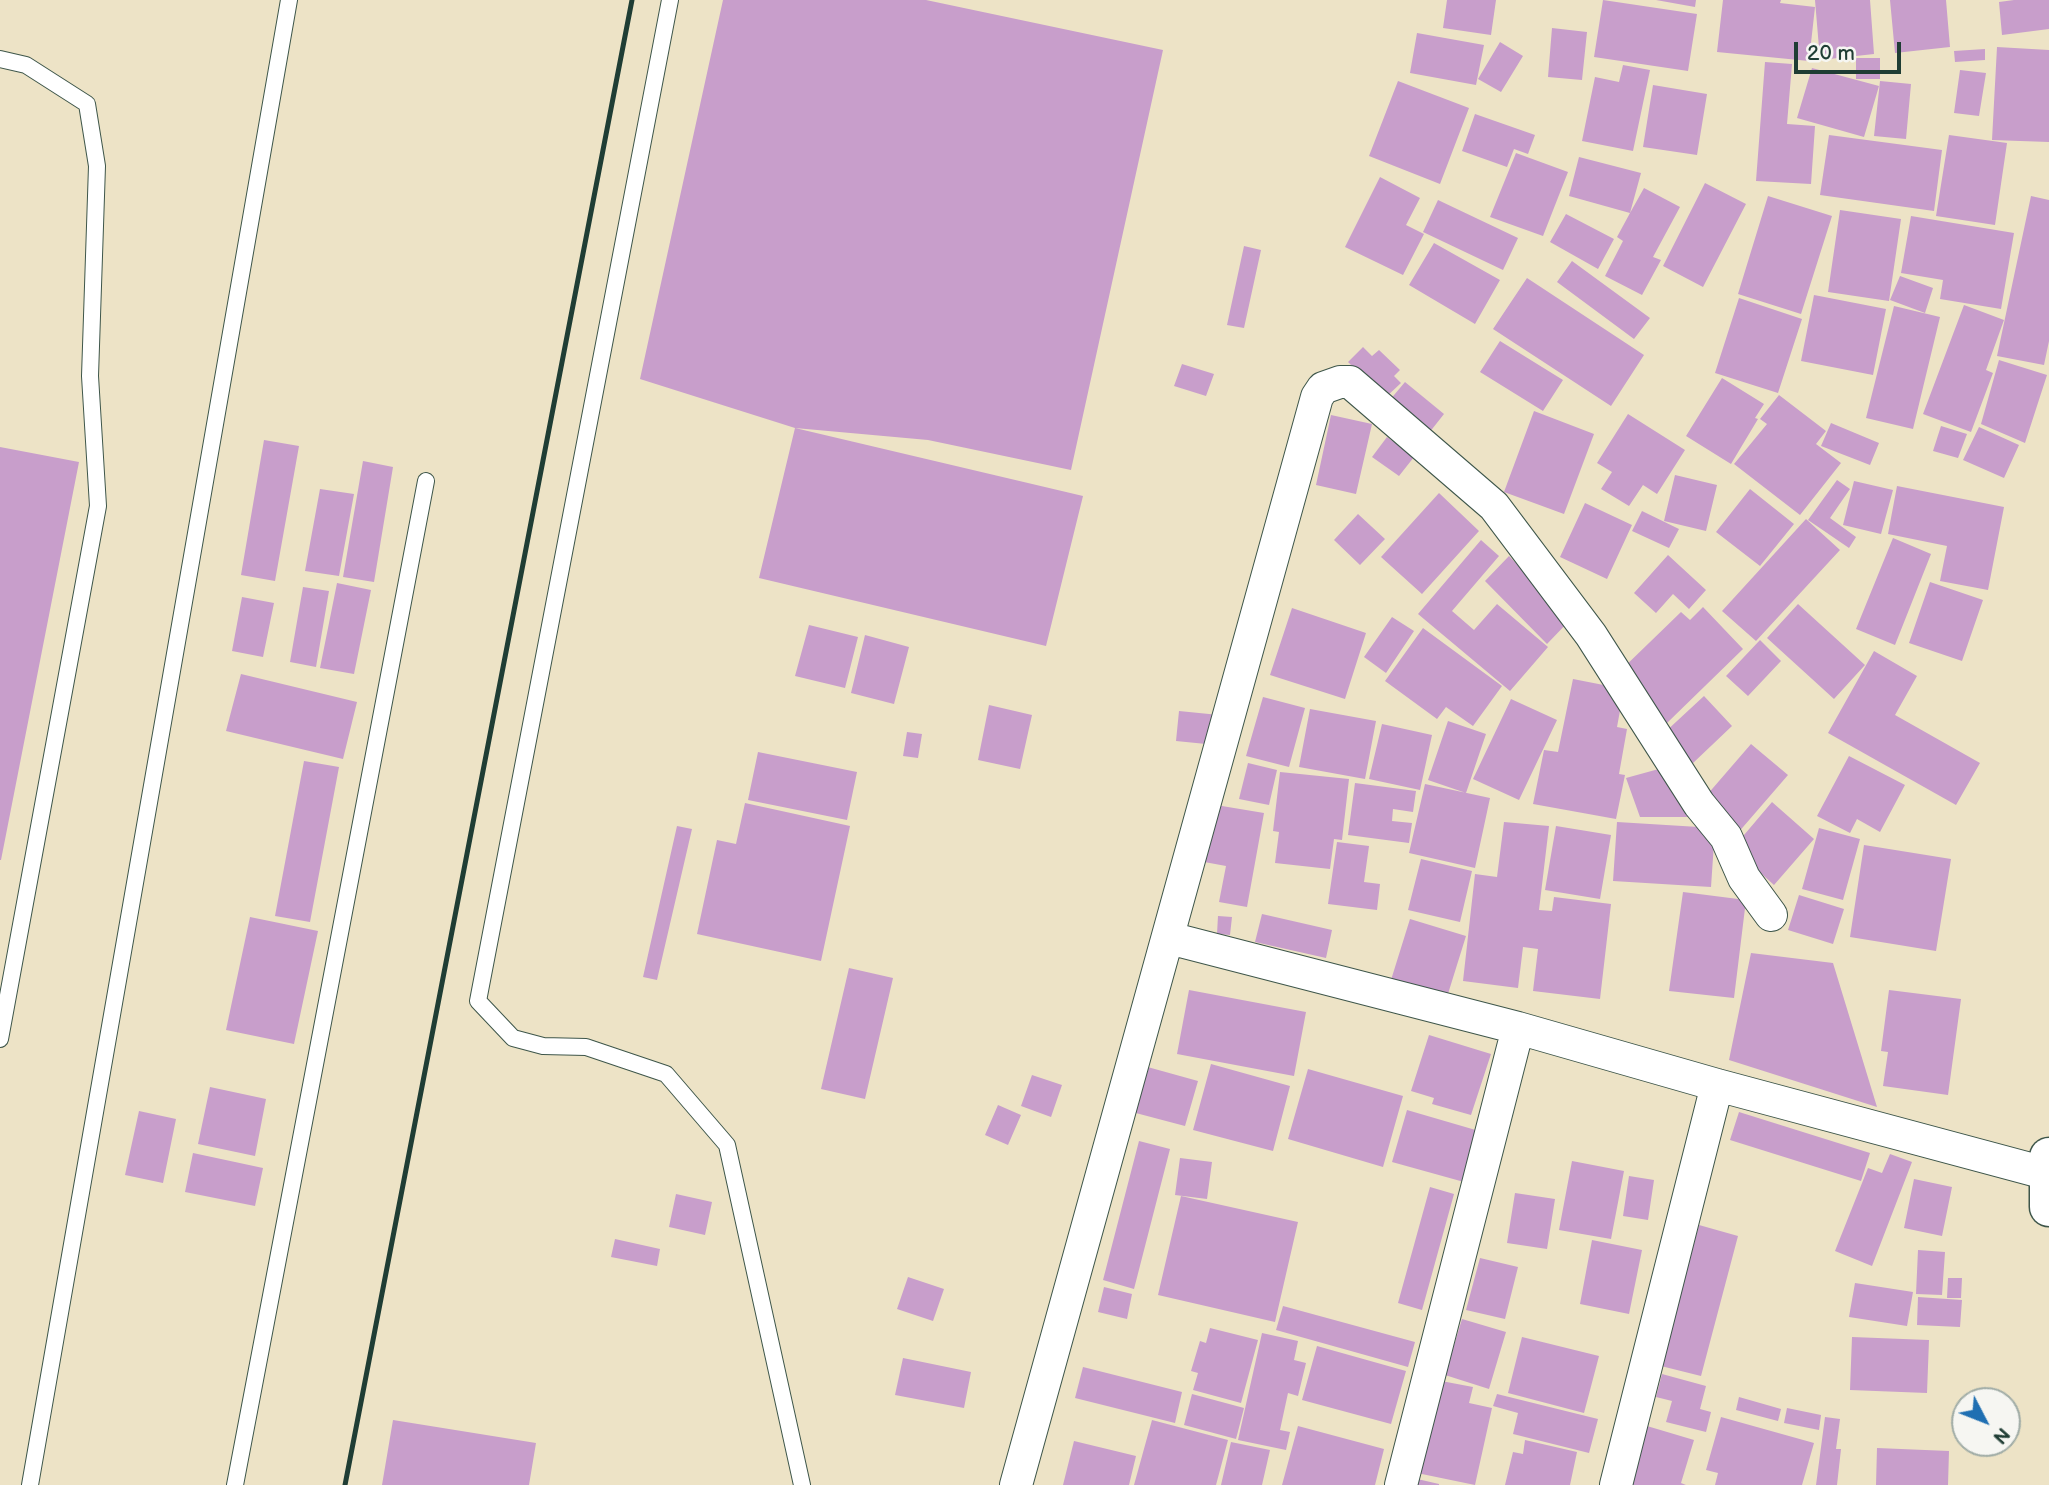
<!DOCTYPE html>
<style>
body{margin:0}
#map{position:relative;width:2049px;height:1485px;overflow:hidden;background:#ede3c6;font-family:"Balsamiq Sans",sans-serif}
canvas{display:block}
.north{position:absolute;left:1951px;top:1387px;width:70px;height:70px;box-sizing:border-box;background:#f6f6f2;border:2px solid #a0aca6;border-radius:50%;rotate:132deg;font-size:19px;font-weight:700;line-height:28px;text-align:center;color:#1f3d34}
.north::after{content:'';display:block;margin:auto;width:24px;height:32px;background:#1f6fb2;clip-path:polygon(50% 0,100% 100%,50% 72%,0 100%)}
.scale{position:absolute;left:1794px;top:42px;width:107px;height:32px;box-sizing:border-box;border:4px solid #1f3d34;border-top:0;padding-left:9px;font-size:21px;line-height:24px;white-space:nowrap;color:#1f3d34;-webkit-text-stroke:5px #f6f6f2;paint-order:stroke}
</style>
<div id="map">
<canvas width="2049" height="1485"></canvas>
<div class="north">N</div>
<div class="scale">20 m</div>
</div>
<script>
const c = document.querySelector('canvas').getContext('2d');
c.lineJoin = 'round';
function fill(path, color) { c.fillStyle = color; c.fill(path, 'evenodd'); }
const shape = rows => new Path2D(rows.map(r => 'M' + r).join(''));
function strokePath(path, color, width, dash) { c.strokeStyle = color; c.lineWidth = width; c.lineCap = dash ? 'butt' : 'round'; c.setLineDash(dash || []); c.stroke(path); }
fill(shape([
 [723,0,926,0,1163,50,1071,470,928,440,795,428,1083,496,1046,646,759,578,795,428,640,379],
 [1447,0,1496,0,1491,35,1443,28],
 [1603,0,1697,14,1688,71,1594,57],
 [1656,0,1696,0,1695,7],
 [1723,0,1781,0,1780,3,1815,7,1809,61,1717,52],
 [1815,0,1870,0,1874,54,1820,60],
 [1890,0,1946,0,1950,47,1895,53],
 [2014,0,2049,0,2049,29,2002,35,1999,2],
 [1552,28,1587,32,1582,80,1548,77],
 [1417,33,1484,45,1476,85,1410,73],
 [1500,42,1523,56,1501,92,1478,79],
 [1997,47,2049,50,2049,142,1992,140],
 [1985,49,1985,60,1955,62,1954,51],
 [1856,58,1880,58,1880,79,1856,79],
 [1765,62,1792,64,1787,124,1815,126,1811,184,1756,181],
 [1623,65,1650,70,1633,151,1582,141,1595,77,1619,82],
 [1812,68,1879,86,1864,137,1797,118],
 [1960,70,1986,73,1979,116,1954,113],
 [1398,81,1469,108,1440,184,1369,156],
 [1880,81,1911,84,1906,139,1874,136],
 [1653,85,1707,94,1697,155,1643,147],
 [1475,114,1535,135,1528,154,1514,149,1507,167,1462,151],
 [1829,135,1942,150,1934,211,1820,195],
 [1949,135,2007,143,1995,225,1936,216],
 [1516,153,1568,172,1543,236,1490,217],
 [1579,157,1641,173,1630,213,1644,188,1680,207,1653,257,1661,260,1642,295,1605,276,1623,241,1617,237,1630,213,1569,196],
 [1380,177,1420,198,1406,225,1424,234,1403,275,1345,247],
 [1705,183,1746,204,1703,287,1663,266],
 [1768,196,1832,216,1801,314,1738,294],
 [2031,196,2049,200,2049,341,2044,365,1997,356],
 [1438,200,1518,238,1503,270,1423,232],
 [1840,210,1901,219,1889,301,1828,292],
 [1566,214,1614,239,1598,269,1550,242],
 [1911,216,2014,233,2001,309,1940,299,1943,280,1901,273],
 [1434,243,1500,280,1475,324,1409,285],
 [1244,246,1261,250,1244,328,1227,325],
 [1572,261,1650,318,1634,339,1557,282],
 [1900,276,1933,288,1925,313,1890,300],
 [1527,278,1644,355,1611,406,1493,329],
 [1814,295,1886,309,1873,375,1801,361],
 [1739,298,1802,319,1778,393,1715,373],
 [1964,305,2004,320,1986,370,1993,373,1971,432,1923,414],
 [1894,306,1940,317,1913,429,1866,418],
 [1500,341,1563,380,1543,411,1480,372],
 [1363,347,1372,356,1379,350,1400,370,1394,376,1401,383,1385,398,1348,362],
 [1999,360,2047,375,2025,443,1981,424],
 [1182,364,1214,374,1206,396,1174,386],
 [1722,378,1764,404,1755,418,1758,419,1731,464,1686,436],
 [1405,382,1444,414,1429,433,1389,401],
 [1779,395,1826,431,1816,444,1841,463,1800,515,1734,464,1767,424,1760,419],
 [1534,411,1594,434,1564,514,1504,492],
 [1628,414,1685,450,1657,494,1643,485,1629,506,1601,489,1612,472,1597,463],
 [1331,415,1372,424,1356,494,1316,485],
 [1831,423,1879,443,1870,465,1821,446],
 [1941,426,1967,434,1958,458,1933,451],
 [1979,427,2019,445,2004,478,1963,460],
 [1387,437,1414,457,1399,476,1372,457],
 [264,440,299,446,275,581,241,575],
 [0,447,79,462,1,860,0,860],
 [363,461,393,467,374,582,343,577],
 [1675,475,1717,485,1706,531,1664,521],
 [1837,480,1850,489,1830,518,1856,537,1849,548,1808,520],
 [1854,481,1893,490,1881,534,1843,525],
 [1897,486,2004,507,1988,590,1940,581,1947,546,1888,534],
 [320,489,354,494,339,576,305,571],
 [1750,489,1794,524,1760,566,1716,532],
 [1439,493,1479,531,1422,594,1381,557],
 [1585,503,1632,525,1607,579,1560,557],
 [1642,511,1679,529,1669,548,1632,531],
 [1358,514,1385,539,1360,565,1334,540],
 [1806,519,1840,550,1756,641,1722,611],
 [1893,538,1931,554,1895,645,1856,629],
 [1481,540,1499,556,1452,611,1474,630,1497,604,1548,647,1510,691,1418,614],
 [1668,555,1706,590,1689,609,1673,594,1656,613,1634,593],
 [1509,556,1571,619,1547,644,1485,581],
 [1930,582,1983,600,1962,661,1909,643],
 [337,583,371,590,354,674,320,668],
 [303,587,329,591,316,667,290,662],
 [242,597,274,603,263,657,232,651],
 [1798,604,1865,665,1834,699,1767,638],
 [1703,607,1743,649,1667,723,1618,673,1681,612,1690,620],
 [1292,608,1366,633,1345,699,1270,675],
 [1392,617,1414,631,1386,673,1364,657],
 [809,625,858,637,845,688,795,676],
 [1423,628,1502,686,1473,726,1446,707,1437,719,1385,681],
 [865,635,909,647,894,704,851,693],
 [1760,640,1781,661,1748,696,1726,676],
 [1874,651,1917,676,1895,715,1980,763,1956,805,1828,733],
 [241,674,357,702,343,759,226,731],
 [1573,679,1624,689,1617,727,1627,729,1619,774,1625,775,1616,819,1533,804,1544,750,1558,752],
 [1704,696,1732,726,1692,764,1663,734],
 [1263,697,1305,708,1289,767,1246,756],
 [1511,699,1557,720,1519,800,1473,779],
 [989,705,1032,715,1020,769,978,760],
 [1310,709,1376,721,1365,779,1299,767],
 [1179,711,1219,715,1216,745,1176,741],
 [1448,721,1486,734,1466,793,1428,780],
 [1382,724,1432,735,1420,790,1369,779],
 [907,732,922,734,918,758,903,756],
 [1751,744,1788,775,1737,834,1700,803],
 [758,752,857,772,847,820,748,800],
 [1849,756,1905,785,1880,832,1857,819,1850,833,1817,816],
 [304,761,339,767,310,922,275,916],
 [1248,763,1277,770,1269,805,1239,799],
 [1666,767,1691,817,1640,817,1626,778],
 [1280,772,1349,779,1342,840,1334,839,1330,869,1275,863,1279,832,1273,831],
 [1355,783,1416,791,1413,812,1393,809,1392,821,1412,823,1409,843,1348,835],
 [1425,784,1490,798,1475,868,1409,853],
 [1772,802,1814,839,1774,885,1733,848],
 [745,803,850,826,821,961,697,934,717,840,736,844],
 [1210,804,1264,813,1247,907,1219,902,1226,866,1199,861],
 [1504,822,1549,826,1539,910,1552,911,1554,897,1611,904,1600,999,1533,991,1538,949,1523,947,1518,988,1463,981,1475,874,1497,877],
 [1617,822,1715,828,1711,887,1613,881],
 [677,826,692,829,657,980,643,977],
 [1556,826,1611,835,1600,899,1545,890],
 [1819,828,1860,839,1843,900,1802,889],
 [1337,842,1369,846,1364,882,1380,884,1377,910,1328,904],
 [1864,845,1951,859,1936,951,1850,937],
 [1421,859,1472,871,1460,922,1408,910],
 [1683,892,1746,900,1734,998,1669,991],
 [1799,895,1844,909,1833,944,1788,930],
 [1262,914,1332,930,1326,958,1255,942],
 [1218,916,1232,917,1230,935,1217,934],
 [250,917,318,931,294,1044,226,1030],
 [1410,919,1466,936,1447,997,1391,980],
 [1751,953,1833,963,1877,1107,1729,1060],
 [849,968,893,978,865,1099,821,1089],
 [1189,990,1306,1012,1294,1076,1177,1054],
 [1889,990,1961,999,1948,1095,1883,1086,1888,1052,1881,1051],
 [1429,1035,1491,1054,1471,1115,1432,1104,1434,1098,1411,1091],
 [1211,1064,1290,1086,1273,1151,1193,1130],
 [1144,1066,1198,1081,1185,1126,1132,1112],
 [1308,1069,1403,1096,1383,1167,1288,1139],
 [1032,1075,1062,1085,1051,1117,1021,1106],
 [210,1087,266,1099,255,1156,198,1144],
 [998,1105,1021,1115,1008,1145,985,1135],
 [1407,1110,1479,1131,1464,1182,1392,1162],
 [139,1111,176,1119,163,1183,125,1175],
 [1739,1112,1870,1153,1861,1181,1730,1140],
 [1139,1141,1170,1149,1134,1289,1103,1280],
 [193,1153,263,1168,255,1206,185,1192],
 [1890,1154,1912,1162,1872,1266,1835,1251,1868,1168,1882,1173],
 [1180,1158,1212,1162,1207,1199,1175,1195],
 [1572,1161,1624,1171,1611,1239,1559,1230],
 [1629,1176,1654,1180,1648,1220,1623,1216],
 [1914,1179,1952,1187,1942,1236,1904,1228],
 [1430,1187,1454,1194,1422,1310,1398,1303],
 [1515,1193,1555,1199,1547,1249,1507,1243],
 [676,1194,712,1202,705,1235,669,1227],
 [1181,1196,1298,1222,1275,1322,1158,1295],
 [1699,1225,1738,1236,1701,1376,1661,1366],
 [615,1239,660,1249,657,1266,611,1257],
 [1592,1240,1642,1250,1629,1314,1580,1304],
 [1918,1250,1945,1252,1942,1295,1916,1294],
 [1480,1258,1518,1267,1505,1319,1466,1310],
 [908,1277,944,1289,933,1321,897,1309],
 [1948,1278,1962,1278,1961,1298,1947,1298],
 [1855,1283,1913,1292,1907,1326,1849,1317],
 [1104,1287,1132,1294,1127,1319,1098,1312],
 [1918,1297,1962,1300,1960,1327,1917,1325],
 [1283,1306,1415,1342,1408,1367,1276,1330],
 [1462,1319,1506,1332,1489,1389,1445,1375],
 [1210,1328,1258,1340,1241,1403,1193,1390,1198,1373,1191,1371,1200,1341,1206,1343],
 [1262,1333,1298,1341,1294,1360,1306,1363,1298,1396,1288,1393,1280,1430,1290,1432,1286,1450,1238,1440],
 [1522,1337,1599,1356,1584,1413,1508,1393],
 [1852,1337,1929,1340,1927,1393,1850,1390],
 [1317,1346,1406,1371,1391,1424,1302,1400],
 [903,1358,971,1372,964,1408,895,1395],
 [1083,1367,1182,1392,1175,1423,1075,1398],
 [1662,1374,1706,1386,1700,1409,1711,1412,1706,1432,1666,1422,1672,1401,1656,1397],
 [1436,1380,1473,1387,1469,1403,1492,1408,1475,1485,1417,1473],
 [1192,1394,1244,1408,1236,1439,1184,1425],
 [1497,1394,1598,1419,1589,1453,1513,1434,1518,1413,1493,1406],
 [1739,1397,1781,1409,1778,1421,1736,1410],
 [1787,1408,1821,1415,1819,1430,1784,1423],
 [1721,1417,1814,1443,1802,1485,1715,1485,1718,1473,1706,1470],
 [1825,1417,1840,1419,1836,1449,1841,1449,1837,1485,1816,1485],
 [393,1420,536,1443,529,1485,382,1485],
 [1152,1420,1228,1440,1216,1485,1134,1485],
 [1298,1426,1384,1449,1375,1485,1282,1485],
 [1647,1426,1694,1440,1681,1483,1686,1485,1630,1485],
 [1525,1440,1577,1452,1570,1485,1505,1485,1513,1452,1523,1454],
 [1074,1441,1136,1456,1129,1485,1063,1485],
 [1231,1442,1270,1450,1262,1485,1221,1485],
 [1877,1448,1949,1451,1948,1485,1876,1485],
 [1413,1478,1439,1484,1439,1485,1411,1485]
]), '#c89ecb');
const service = shape([
 [670,0,478,1001,513,1038,543,1046,586,1047,666,1074,727,1145,802,1485],
 [0,59,26,65,87,104,97,166,90,376,98,506,0,1039],
 [30,1485,289,0],
 [235,1485,426,481]
]);
const minor = shape([
 [1169,938,1518,1028,1717,1085,2049,1174],
 [1016,1485,1317,397,1323,388,1340,382,1350,382,1494,506,1591,635,1699,804,1726,837,1744,878,1771,915],
 [1401,1485,1518,1028],
 [1616,1485,1717,1085]
]);
const primary = shape([
 [2049,1157,2049,1207]
]);
strokePath(service, '#3e564a', 18);
strokePath(minor, '#3e564a', 34);
strokePath(primary, '#3e564a', 41);
strokePath(service, '#fff', 16);
strokePath(minor, '#fff', 32);
strokePath(primary, '#fff', 38);
strokePath(shape([
 [345,1485,632,0]
]), '#1f3d34', 5);
</script>
